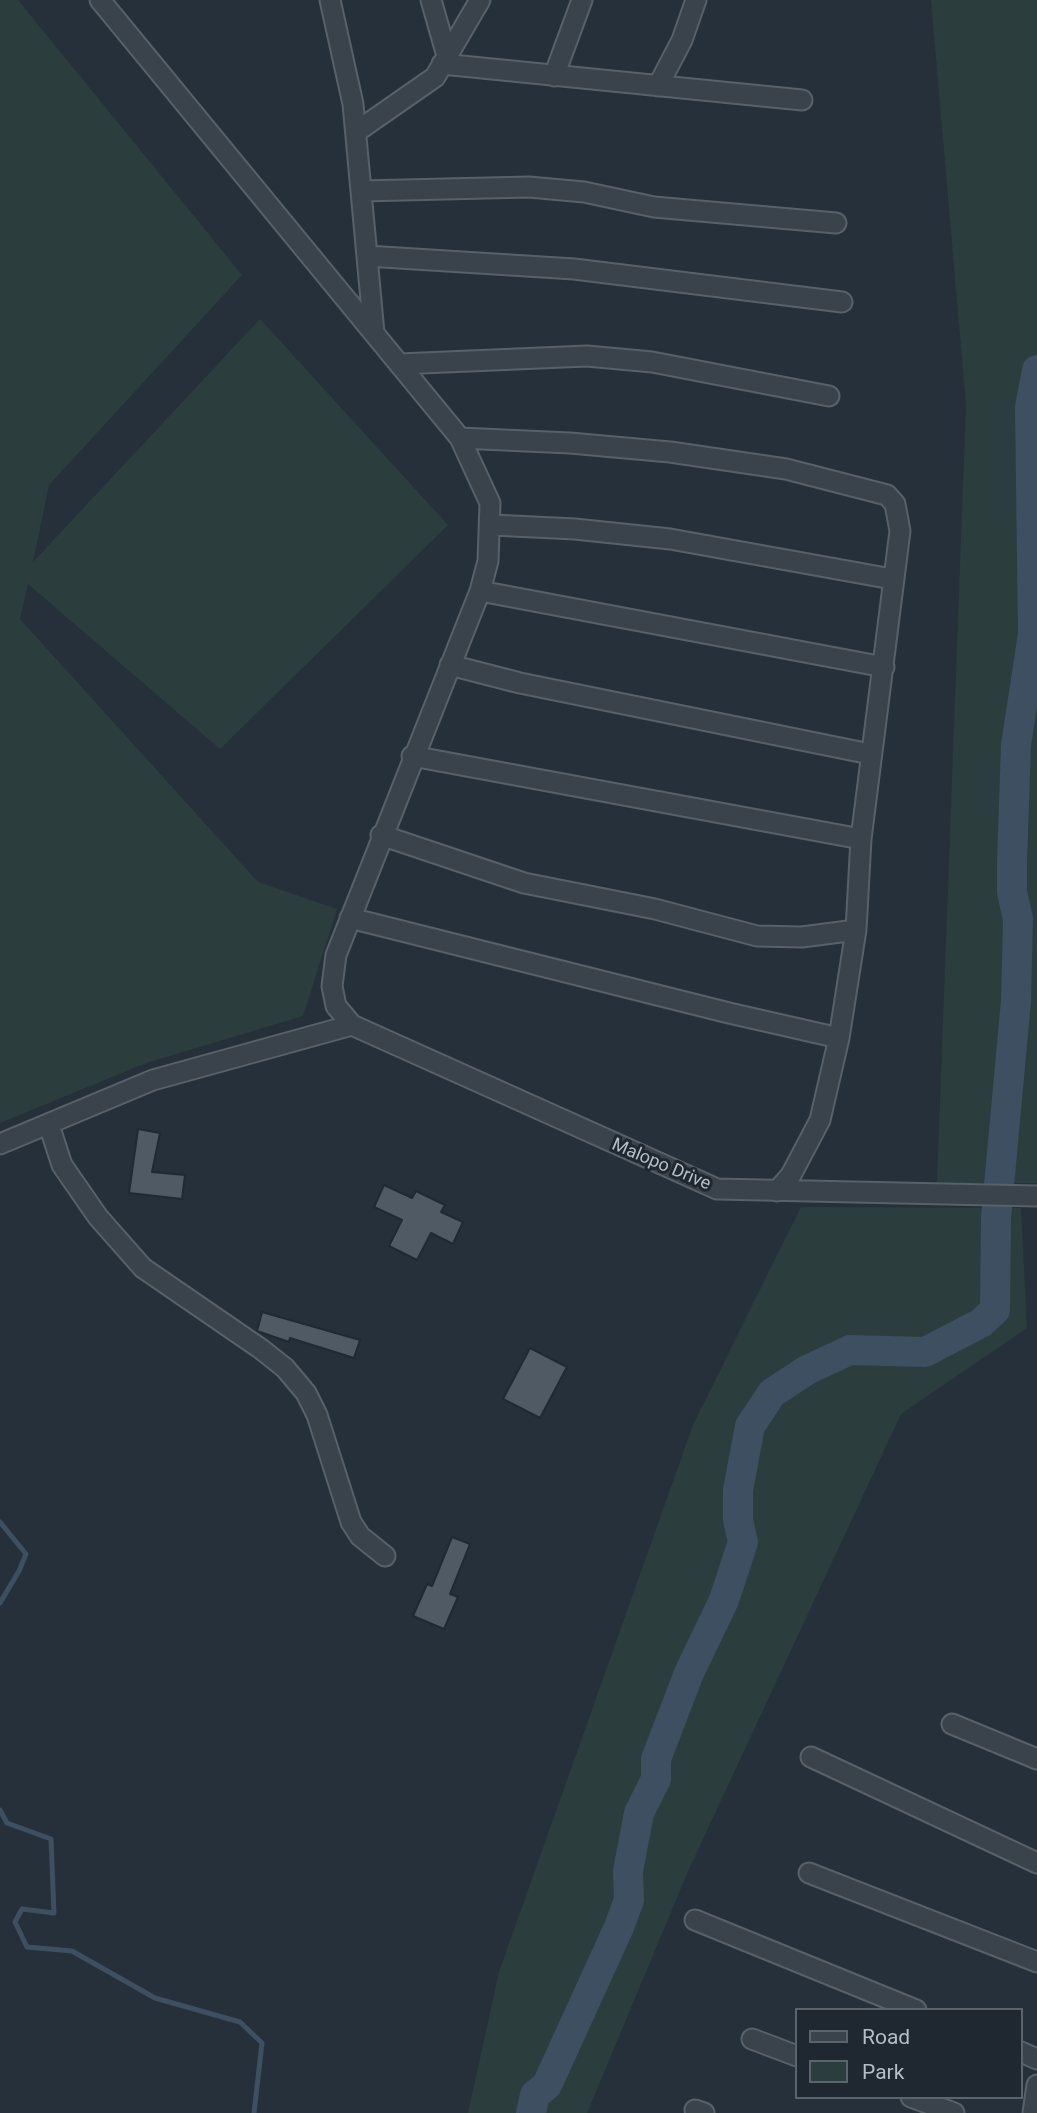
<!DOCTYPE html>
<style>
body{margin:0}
#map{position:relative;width:1037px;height:2113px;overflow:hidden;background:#26303a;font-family:Roboto,sans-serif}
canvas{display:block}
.legend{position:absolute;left:795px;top:2008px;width:228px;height:91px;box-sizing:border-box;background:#1f2730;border:2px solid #5b636c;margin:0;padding:9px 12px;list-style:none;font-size:21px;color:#b5bdc6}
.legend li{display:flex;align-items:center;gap:14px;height:35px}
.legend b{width:35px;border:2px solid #5b636c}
</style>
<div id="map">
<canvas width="1037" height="2113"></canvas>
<ul class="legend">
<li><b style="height:9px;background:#3a424b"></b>Road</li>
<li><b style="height:19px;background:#2b3e3d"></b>Park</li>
</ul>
</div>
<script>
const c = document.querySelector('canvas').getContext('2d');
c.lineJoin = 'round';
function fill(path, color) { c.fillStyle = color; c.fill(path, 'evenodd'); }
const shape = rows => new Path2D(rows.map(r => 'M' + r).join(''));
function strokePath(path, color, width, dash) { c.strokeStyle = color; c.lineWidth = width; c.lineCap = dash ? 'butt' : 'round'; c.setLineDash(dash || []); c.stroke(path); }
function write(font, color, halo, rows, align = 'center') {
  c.font = font + ' Roboto,sans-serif'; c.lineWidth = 6; c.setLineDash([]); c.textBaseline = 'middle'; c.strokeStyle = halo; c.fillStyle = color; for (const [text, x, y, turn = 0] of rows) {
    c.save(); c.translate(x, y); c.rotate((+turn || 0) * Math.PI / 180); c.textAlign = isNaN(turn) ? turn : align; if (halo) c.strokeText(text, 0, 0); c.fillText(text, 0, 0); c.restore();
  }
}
fill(shape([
 [0,0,18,0,242,275,49,485,33,562,260,319,448,525,220,749,28,584,20,619,258,882,337,909,303,1016,146,1063,0,1123],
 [931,0,1037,0,1037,1183,937,1183,966,405],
 [801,1207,1021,1208,1027,1328,901,1414,689,1869,587,2113,468,2113,499,1972,693,1425]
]), '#2b3e3d');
strokePath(shape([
 [0,1522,26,1554,19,1571,0,1603],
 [0,1810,7,1823,51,1839,54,1913,22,1909,15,1922,27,1947,72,1951,155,1998,240,2022,262,2043,254,2113]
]), '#3d4f61', 5);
strokePath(shape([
 [531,2113,535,2095,547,2085,619,1927,629,1900,628,1871,639,1813,656,1779,656,1759,689,1673,724,1600,743,1542,738,1520,738,1490,750,1426,772,1393,807,1370,850,1350,925,1352,981,1323,995,1310,996,1218,1016,1001,1018,919,1012,892,1012,863,1016,745,1033,634,1030,407,1037,370]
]), '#3d4f61', 30);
const building = shape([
 [138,1129,160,1133,152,1172,185,1175,182,1199,129,1193,138,1129],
 [384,1185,412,1198,416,1191,445,1205,441,1212,463,1222,453,1244,431,1233,417,1260,389,1246,402,1220,374,1207,384,1185],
 [262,1312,360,1340,354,1358,290,1338,289,1342,257,1331,262,1312],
 [530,1348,567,1367,540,1418,503,1399,530,1348],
 [452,1537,470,1544,450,1594,458,1597,444,1629,413,1616,427,1584,432,1586,452,1537]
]);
fill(building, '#4f5a65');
strokePath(building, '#212932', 2);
const street = shape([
 [100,0,460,438,490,503,488,561,480,591,336,955,332,986,336,1006,352,1025,717,1189,1037,1196],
 [330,0,353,104,374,333],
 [431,0,447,56],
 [442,64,802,100],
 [554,76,582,0],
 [658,86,682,40,696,0],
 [356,132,435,77,480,0],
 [361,191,529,187,584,192,654,207,836,223],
 [367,256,574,269,842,302],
 [399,364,587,356,652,362,829,396],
 [492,525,575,529,670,539,892,579],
 [480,591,884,667],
 [450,665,520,683,870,754],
 [412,756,861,839,900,531,895,504,887,495,786,469,670,452,570,443,460,438],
 [381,835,524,883,655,909,757,936,802,937,856,930],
 [350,918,729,1013,839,1038,856,930,861,839],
 [49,1125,62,1165,98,1217,143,1268,261,1349,285,1368,306,1393,317,1415,351,1522,360,1536,385,1556],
 [0,1144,153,1080,352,1025],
 [777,1191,791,1175,820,1120,839,1038],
 [952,1724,1037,1759],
 [811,1757,1037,1863],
 [809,1873,1037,1962],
 [695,1920,916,2010],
 [752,2039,797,2056],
 [1021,2052,1037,2059],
 [911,2097,954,2113],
 [695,2110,704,2113],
 [1033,2113,1037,2085]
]);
strokePath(street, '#586069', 23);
strokePath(street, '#3a424b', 19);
write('18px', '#b5bdc6', '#1f2730', [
 ["Malopo Drive",661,1165,23]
]);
</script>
